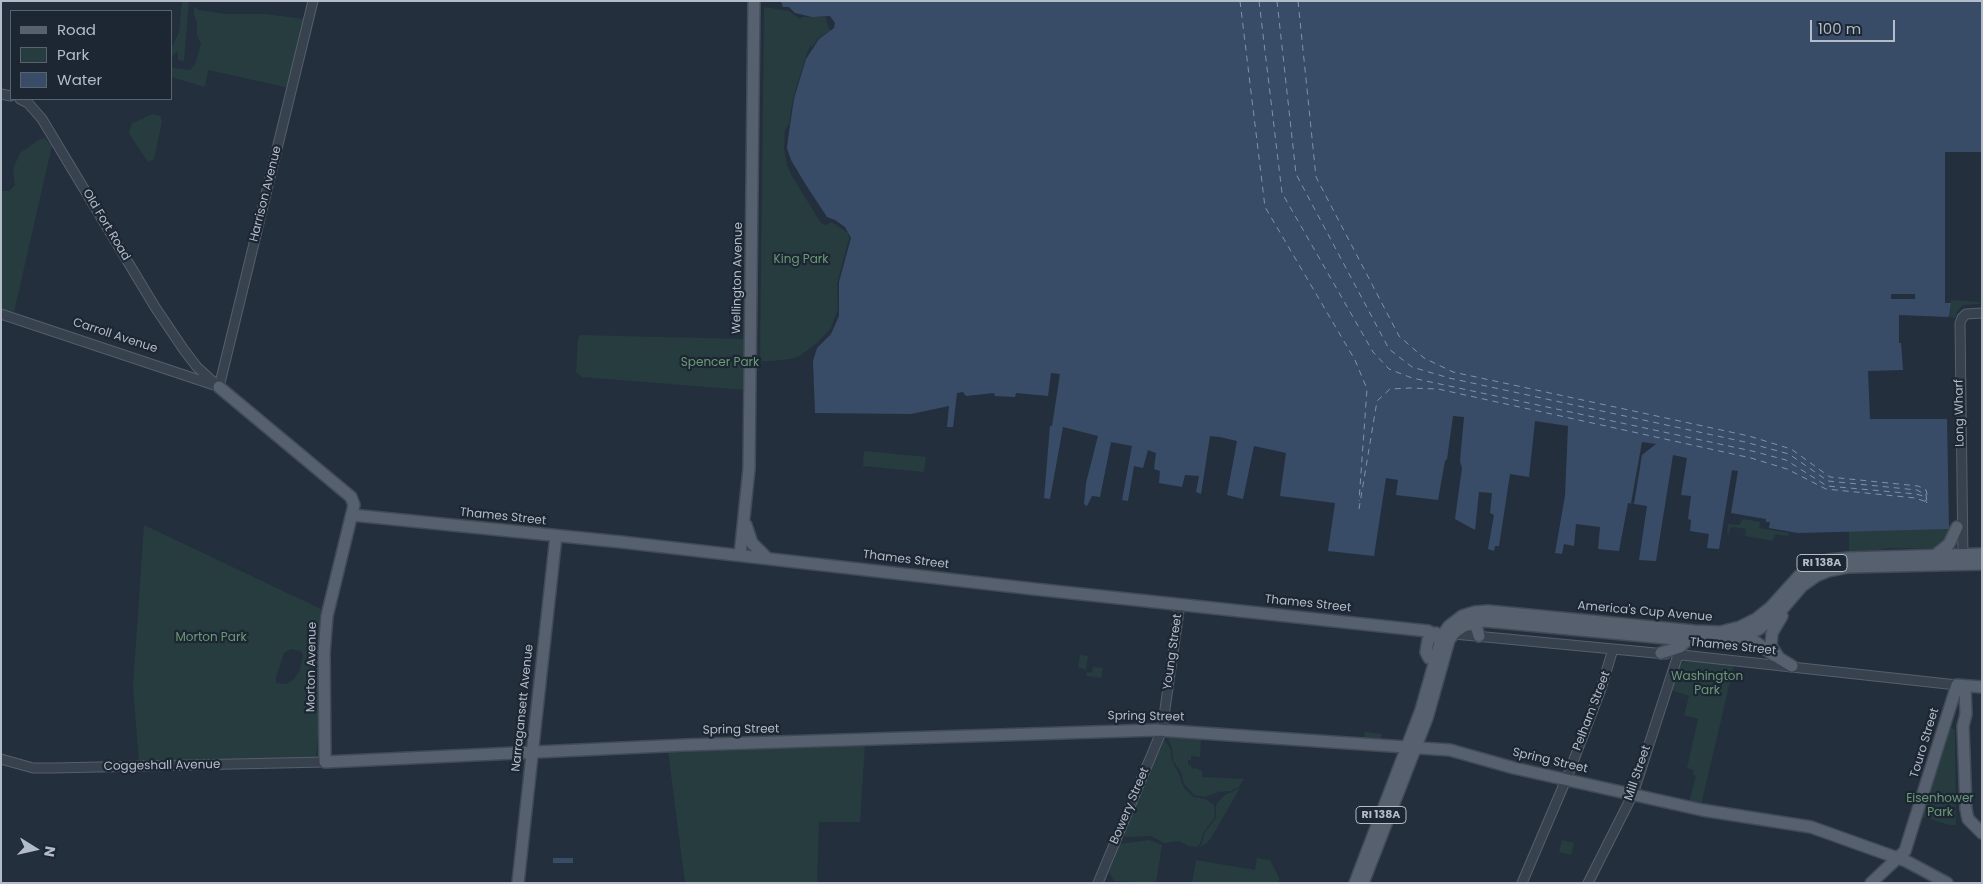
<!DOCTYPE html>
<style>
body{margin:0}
#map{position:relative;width:1983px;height:884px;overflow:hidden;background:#242f3e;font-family:Poppins,sans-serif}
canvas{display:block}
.frame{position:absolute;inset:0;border:2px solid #b4bcc9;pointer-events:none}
.legend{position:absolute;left:10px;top:10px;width:162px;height:90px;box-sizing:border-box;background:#1d2633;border:1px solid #59626f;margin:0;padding:6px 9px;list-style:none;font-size:15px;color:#b4bcc9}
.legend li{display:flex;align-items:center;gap:10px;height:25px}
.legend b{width:25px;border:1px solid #59626f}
.north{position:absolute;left:10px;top:824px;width:50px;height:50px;-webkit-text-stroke:4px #1d2633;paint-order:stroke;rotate:100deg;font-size:14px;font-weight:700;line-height:20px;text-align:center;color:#b4bcc9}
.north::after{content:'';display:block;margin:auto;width:18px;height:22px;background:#b4bcc9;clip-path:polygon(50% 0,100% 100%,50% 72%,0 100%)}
.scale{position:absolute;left:1810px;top:20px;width:85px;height:22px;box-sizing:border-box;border:2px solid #b4bcc9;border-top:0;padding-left:6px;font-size:15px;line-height:18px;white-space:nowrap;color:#b4bcc9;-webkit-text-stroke:4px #1d2633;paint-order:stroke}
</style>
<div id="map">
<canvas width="1983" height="884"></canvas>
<div class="frame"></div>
<ul class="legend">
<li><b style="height:6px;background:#56606e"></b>Road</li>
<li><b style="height:14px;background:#263c3f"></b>Park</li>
<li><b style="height:14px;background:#394c67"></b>Water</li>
</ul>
<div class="north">N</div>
<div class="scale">100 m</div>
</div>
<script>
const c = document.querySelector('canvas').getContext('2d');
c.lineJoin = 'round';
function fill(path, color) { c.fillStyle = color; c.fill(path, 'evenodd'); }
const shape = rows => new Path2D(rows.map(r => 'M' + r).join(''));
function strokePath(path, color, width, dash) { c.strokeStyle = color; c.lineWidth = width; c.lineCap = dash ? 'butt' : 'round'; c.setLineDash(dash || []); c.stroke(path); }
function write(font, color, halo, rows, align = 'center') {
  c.font = font + ' Poppins,sans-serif'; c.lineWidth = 4.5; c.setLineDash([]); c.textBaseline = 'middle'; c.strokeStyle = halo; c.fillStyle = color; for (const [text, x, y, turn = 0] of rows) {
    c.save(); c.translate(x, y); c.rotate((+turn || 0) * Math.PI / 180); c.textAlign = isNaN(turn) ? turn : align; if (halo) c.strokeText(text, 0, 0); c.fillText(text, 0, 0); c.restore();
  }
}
fill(shape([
 [182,1,189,1,184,61,178,60,178,51,171,57,171,48,179,33],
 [194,7,199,10,226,14,265,14,305,19,289,88,208,70,205,87,171,77,171,68,190,70,196,62,201,44,197,35,197,23,194,15],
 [764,7,789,11,800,19,802,17,825,17,830,31,818,38,812,47,810,46,806,56,793,99,789,124,785,130,784,149,787,165,792,176,821,223,826,225,832,222,848,233,849,239,837,283,838,309,831,328,817,343,801,355,791,359,771,361,760,361],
 [153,114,160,116,162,122,154,159,148,162,130,135,129,131,132,123],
 [45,138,52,146,14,312,1,309,1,191,9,191,15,185,13,169,20,153,40,139],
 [1951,300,1979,302,1980,304,1963,305,1958,310,1955,318,1950,317],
 [580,335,746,339,745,390,582,377,576,372,578,338],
 [864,451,926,457,924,472,863,466],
 [1743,519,1760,522,1759,528,1789,533,1788,536,1775,534,1773,541,1745,536,1746,529,1733,527,1730,528,1729,534,1727,533,1728,524,1739,525],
 [144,525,321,609,319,648,319,726,316,757,139,763,133,686],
 [291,649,301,651,303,656,300,670,293,680,287,684,276,683,276,677,284,653],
 [1949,529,1947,539,1933,549,1888,548,1875,551,1849,551,1849,531],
 [1748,638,1767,654,1695,647,1695,645],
 [1080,655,1088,656,1086,670,1078,667],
 [1685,661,1734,665,1701,805,1689,802,1696,776,1693,775,1694,770,1687,768,1698,719,1684,715,1689,696,1671,690,1680,665],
 [1093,667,1103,668,1101,678,1086,676,1087,672,1092,673],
 [1950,727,1955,730,1956,825,1949,825,1920,816],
 [1365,732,1382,734,1380,741,1364,740],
 [1166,736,1201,739,1200,757,1191,756,1191,760,1188,760,1188,765,1191,765,1191,768,1199,769,1199,771,1202,771,1202,777,1244,779,1239,787,1231,791,1218,792,1205,797,1194,795,1184,784,1181,772,1173,761,1172,747],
 [1163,738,1170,748,1172,761,1179,774,1184,788,1193,797,1205,799,1214,805,1215,817,1203,833,1200,844,1196,847,1188,846,1179,841,1164,843,1151,836,1125,837,1124,833],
 [865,743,860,822,819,822,817,883,685,883,668,751],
 [1240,788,1211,838,1207,843,1198,848,1202,844,1204,834,1216,818,1216,805,1218,802,1225,795],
 [1149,840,1162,845,1156,883,1114,881,1109,872,1120,844],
 [1562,840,1574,843,1571,855,1559,852],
 [1257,858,1270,860,1279,878,1279,883,1192,883,1196,860,1255,870]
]), '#263c3f');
fill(shape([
 [781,1,1982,1,1982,152,1945,152,1945,303,1951,303,1949,317,1899,315,1899,343,1901,343,1903,370,1868,371,1870,419,1947,419,1949,529,1798,533,1769,528,1770,522,1766,522,1766,519,1731,513,1738,471,1732,470,1719,549,1707,548,1709,534,1690,531,1691,520,1688,519,1691,496,1681,495,1687,458,1673,455,1656,561,1639,560,1647,506,1628,503,1619,551,1598,549,1600,527,1576,524,1574,546,1564,544,1562,554,1555,553,1565,496,1568,426,1535,421,1529,477,1510,474,1499,546,1495,546,1494,551,1488,549,1494,515,1490,513,1492,493,1479,492,1475,530,1455,519,1462,468,1460,461,1464,417,1453,416,1447,459,1445,461,1438,500,1396,495,1398,480,1386,478,1374,556,1328,551,1335,503,1280,496,1286,453,1254,446,1243,499,1227,495,1237,441,1220,437,1210,436,1201,494,1196,492,1199,476,1185,475,1182,487,1159,483,1160,471,1154,469,1156,453,1148,450,1143,468,1134,466,1128,501,1122,500,1132,446,1111,442,1100,497,1092,496,1087,506,1084,504,1086,483,1098,436,1063,427,1050,499,1044,498,1050,426,1052,426,1060,374,1051,373,1048,396,1016,393,1015,397,995,396,994,393,966,396,963,392,957,393,953,427,947,427,949,406,911,414,815,413,813,361,817,348,831,334,839,316,839,282,851,238,845,227,835,220,827,217,806,185,791,160,787,148,788,139,794,99,806,59,819,39,834,28,835,23,830,16,812,17,795,13,789,7,783,7],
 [553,858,573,858,573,863,553,863]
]), '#394c67');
fill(shape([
 [1891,294,1915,294,1915,299,1891,299],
 [1642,442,1656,444,1642,455,1634,504,1631,503]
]), '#242f3e');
strokePath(shape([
 [1240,1,1265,207,1355,360,1367,389,1359,501],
 [1259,1,1282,193,1373,352,1389,369,1412,378,1752,451,1786,460,1827,486,1916,494,1923,496,1927,503],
 [1277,1,1296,174,1389,349,1412,367,1449,378,1745,442,1789,454,1828,481,1917,490,1926,495,1927,502],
 [1298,1,1316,177,1399,336,1424,358,1453,372,1749,436,1791,449,1830,477,1918,486,1926,490,1928,499],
 [1359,509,1377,401,1390,389,1410,388,1438,389,1751,458,1787,469,1826,489,1915,498,1927,502]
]), '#7c92b1', 1, [6, 5]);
const minor = shape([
 [1,94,11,96],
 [20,99,28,103,42,119,155,307,184,350,197,367,219,387],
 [1,314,214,385],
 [219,387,313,1],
 [1963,559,1960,323,1962,318,1966,314,1982,313],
 [1454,634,1666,654],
 [1677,658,1682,655,1709,658,1957,685],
 [1,759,33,768,53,768,325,762],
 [1098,883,1162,730,1180,604],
 [1522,883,1568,775,1601,689,1613,649],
 [1588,883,1633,794,1677,658]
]);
const major = shape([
 [219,387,351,497,354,505,327,616,324,653,325,762,685,745,1157,730,1450,750,1514,768,1702,810,1811,827,1906,861,1947,883],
 [352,515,621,542,1034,589,1428,631,1441,638,1446,650],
 [746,525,752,543,767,558],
 [740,555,749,469,754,1],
 [1934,556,1949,544,1957,527],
 [1782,616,1772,633,1771,646,1779,658,1792,666],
 [1742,632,1775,656],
 [1436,633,1428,640,1426,652,1429,658,1442,661],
 [1479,636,1476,626,1480,615],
 [1661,653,1680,647,1685,642,1686,635],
 [1965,686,1966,714,1963,726,1966,809,1968,819,1982,833],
 [518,883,556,536],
 [1355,883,1421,710,1442,636,1449,626,1462,616,1475,612,1488,611,1694,631,1720,632,1740,627,1756,619,1771,607,1799,576,1813,567,1829,560,1849,558,1982,554],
 [1363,883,1427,718,1449,640,1455,632,1464,626,1476,622,1485,621,1697,641,1719,642,1741,637,1759,629,1779,613,1802,586,1816,576,1828,571,1848,567,1982,564],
 [1871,883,1905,851,1957,685,1982,687]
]);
strokePath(minor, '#565f6c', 11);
strokePath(major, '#414a57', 14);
strokePath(minor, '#38414e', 9);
strokePath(major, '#56606e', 11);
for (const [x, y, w] of [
 [1822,563,50],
 [1381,815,50]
]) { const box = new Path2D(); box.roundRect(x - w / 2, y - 8.5, w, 17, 4); c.fillStyle = '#1d2633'; c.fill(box); strokePath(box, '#b4bcc9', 1); }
write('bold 11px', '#b4bcc9', null, [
 ["RI 138A",1822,563],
 ["RI 138A",1381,815]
]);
write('12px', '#b4bcc9', '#1d2633', [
 ["Harrison Avenue",266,194,-76],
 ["Old Fort Road",106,225,59],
 ["Wellington Avenue",738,278,-89],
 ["Carroll Avenue",115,336,18],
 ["Long Wharf",1960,413,-91],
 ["Thames Street",503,517,6],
 ["Thames Street",906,560,7],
 ["Thames Street",1308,604,6],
 ["America's Cup Avenue",1645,612,5],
 ["Thames Street",1733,647,6],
 ["Young Street",1173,652,-82],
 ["Morton Avenue",312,667,-89],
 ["Narragansett Avenue",523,708,-84],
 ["Pelham Street",1592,711,-69],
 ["Spring Street",1146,717,1],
 ["Spring Street",741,730,-1],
 ["Touro Street",1925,743,-73],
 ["Spring Street",1550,761,13],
 ["Coggeshall Avenue",162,766,-1],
 ["Mill Street",1638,773,-71],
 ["Bowery Street",1130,806,-67]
]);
write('12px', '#6b9a76', '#1d2633', [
 ["King Park",801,260],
 ["Spencer Park",720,363],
 ["Morton Park",211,638],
 ["Washington",1707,677],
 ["Park",1707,691],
 ["Eisenhower",1940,799],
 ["Park",1940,813]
]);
</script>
